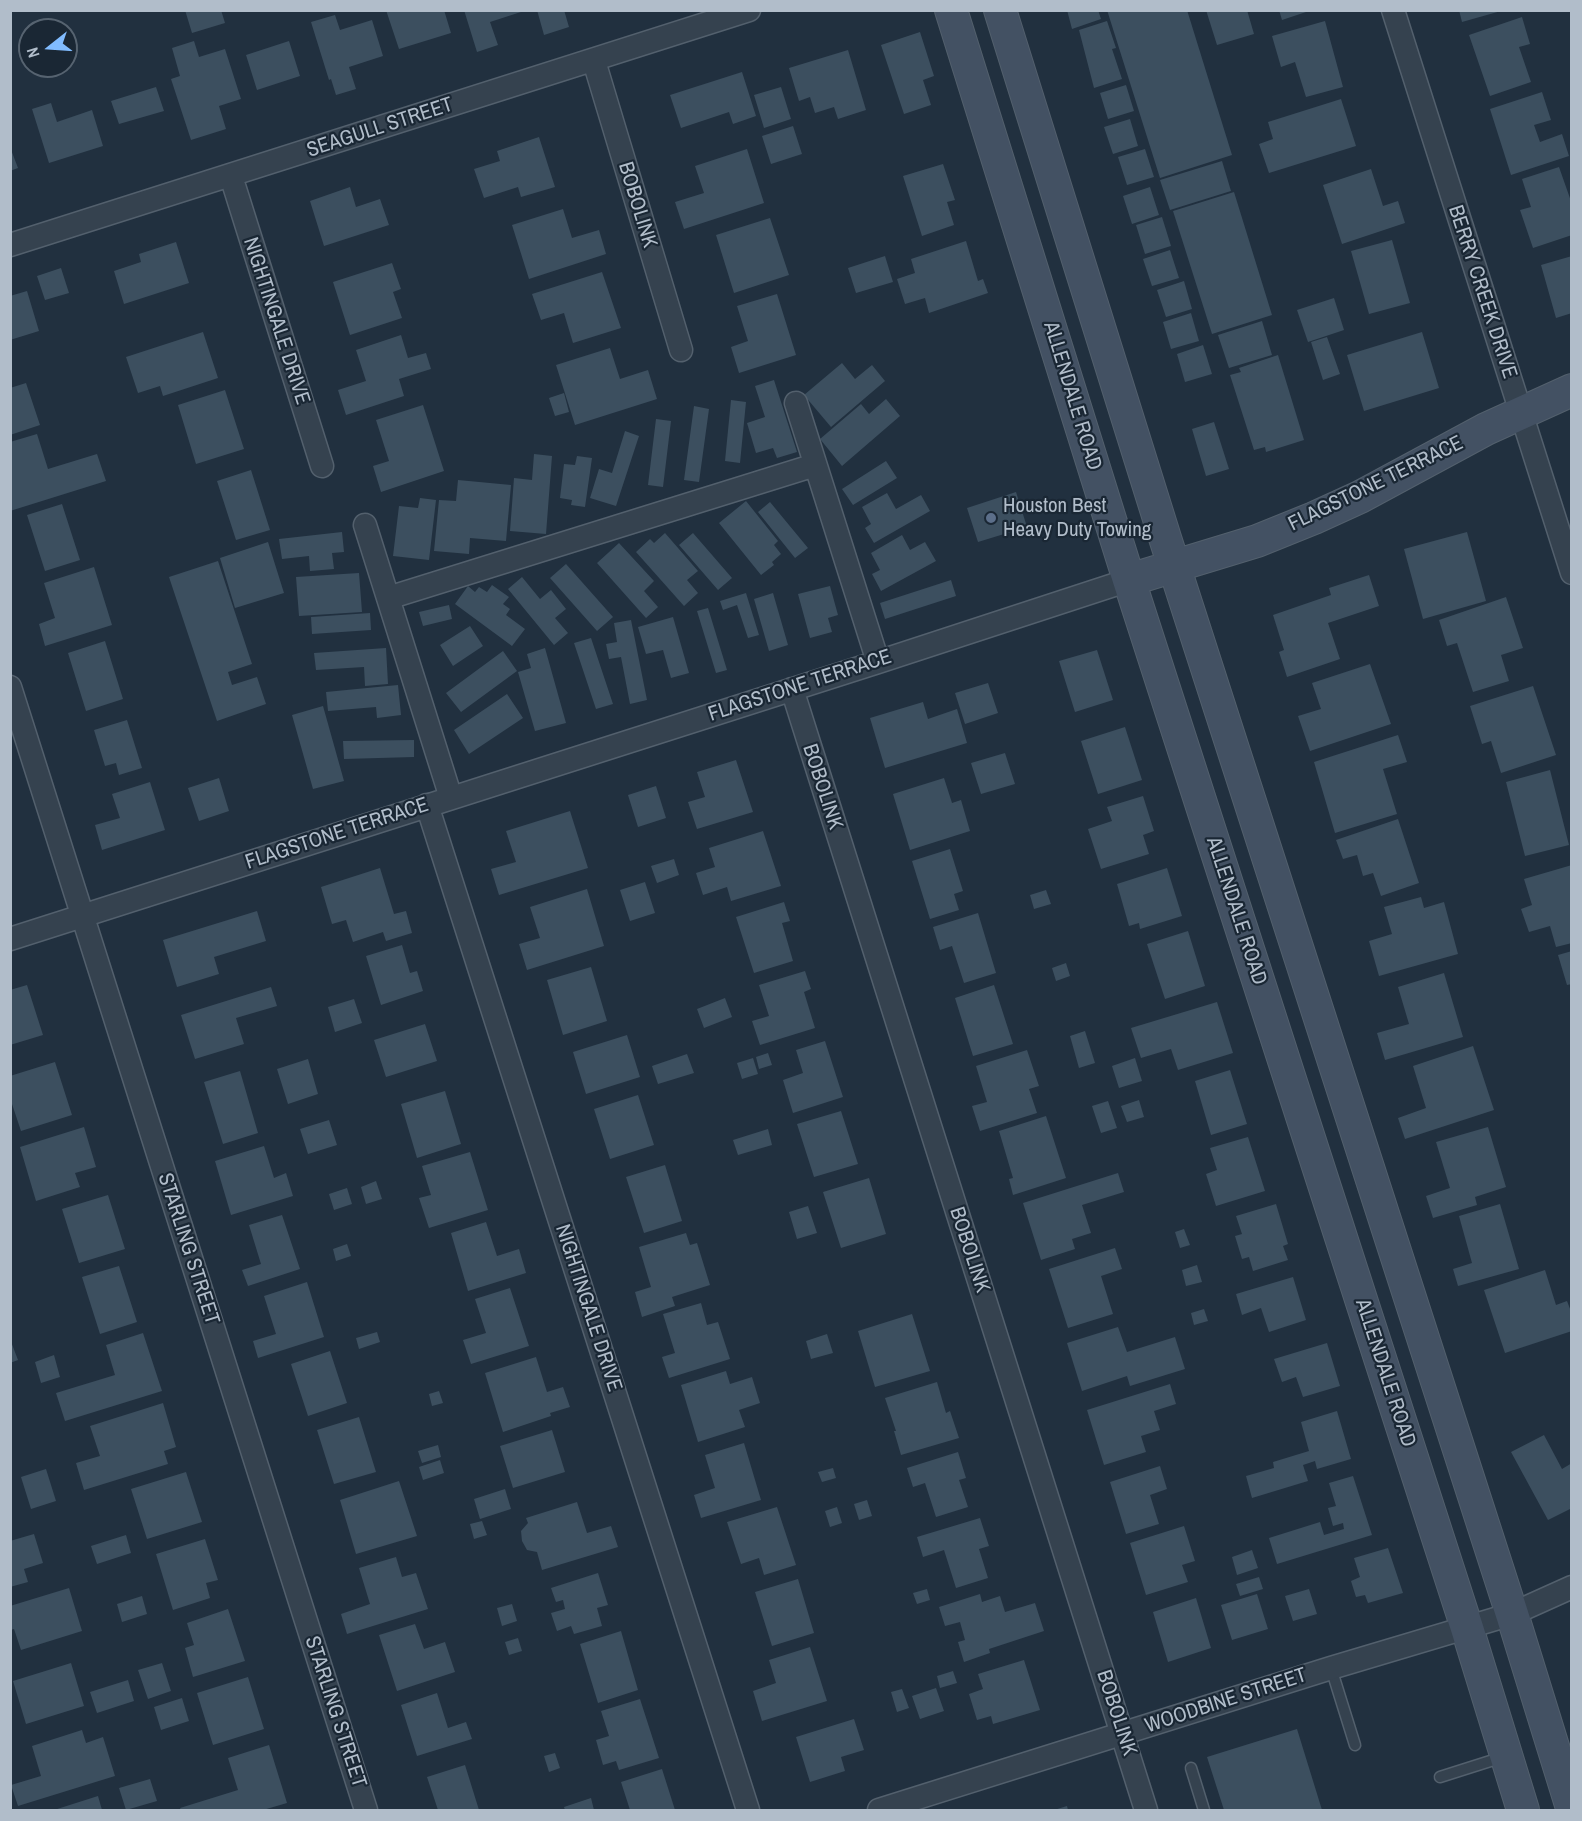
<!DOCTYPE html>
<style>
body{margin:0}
#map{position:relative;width:1582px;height:1821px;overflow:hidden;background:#21303f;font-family:"Archivo Narrow",sans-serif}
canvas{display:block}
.frame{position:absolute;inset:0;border:12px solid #b1bdca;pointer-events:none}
.north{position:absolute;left:18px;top:18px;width:60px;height:60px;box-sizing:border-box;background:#1a2734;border:2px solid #566370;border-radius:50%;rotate:253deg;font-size:16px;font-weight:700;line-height:24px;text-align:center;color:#b1bdca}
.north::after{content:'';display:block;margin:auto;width:21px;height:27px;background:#81bcff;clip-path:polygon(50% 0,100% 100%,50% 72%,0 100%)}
</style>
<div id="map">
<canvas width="1582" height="1821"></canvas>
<div class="frame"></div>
<div class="north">N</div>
</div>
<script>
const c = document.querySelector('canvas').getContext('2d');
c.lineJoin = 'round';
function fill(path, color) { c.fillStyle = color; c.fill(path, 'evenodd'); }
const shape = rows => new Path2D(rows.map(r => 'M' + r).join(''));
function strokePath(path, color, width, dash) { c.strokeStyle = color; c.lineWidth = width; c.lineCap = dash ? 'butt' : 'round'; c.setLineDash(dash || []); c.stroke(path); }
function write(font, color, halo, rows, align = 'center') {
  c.font = font + ' "Archivo Narrow",sans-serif'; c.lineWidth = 4.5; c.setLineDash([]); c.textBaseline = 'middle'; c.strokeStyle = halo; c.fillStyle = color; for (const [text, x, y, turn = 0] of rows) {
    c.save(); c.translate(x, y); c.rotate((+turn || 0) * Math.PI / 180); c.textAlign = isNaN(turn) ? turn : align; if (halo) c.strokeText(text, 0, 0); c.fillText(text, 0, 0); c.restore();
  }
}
fill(shape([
 [185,10,221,10,225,23,192,33],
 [386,10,444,10,451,33,399,49],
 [464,10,524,10,524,11,490,22,498,45,477,52],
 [537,10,564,10,569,27,544,35],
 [1067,10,1098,10,1101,19,1072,29],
 [1107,10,1187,10,1232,155,1160,178],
 [1206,10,1247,10,1254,34,1217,45],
 [1279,10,1309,10,1309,11,1282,20],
 [1459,10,1501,10,1501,11,1462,22],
 [335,15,340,30,372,20,383,56,349,67,356,89,336,95,331,79,329,80,311,22],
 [1522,17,1530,44,1519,47,1531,82,1490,96,1469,35],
 [1107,21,1116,48,1112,49,1122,79,1094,88,1079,30],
 [1325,21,1343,87,1306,97,1295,62,1281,67,1272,36],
 [920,32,934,76,923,80,931,105,904,114,881,45],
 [194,41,199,57,225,49,241,99,219,106,226,129,191,140,171,79,180,76,172,48],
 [289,41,300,76,257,90,246,55],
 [848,50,866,110,838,119,834,107,815,113,810,97,799,101,789,68],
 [742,72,756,116,733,124,729,112,681,128,670,95],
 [1126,85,1134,111,1108,119,1100,93],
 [156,87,164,111,119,124,111,101],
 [781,87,791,119,764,128,754,95],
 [1542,92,1551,120,1534,125,1540,142,1562,134,1569,156,1511,175,1490,109],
 [1341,99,1356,146,1269,173,1259,144,1273,139,1268,122],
 [51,103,57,122,92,110,103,146,49,163,32,109],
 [1130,119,1138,146,1113,154,1104,127],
 [793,126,802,154,771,164,762,136],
 [539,137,555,187,521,197,518,187,484,198,474,169,500,161,497,151],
 [10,147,18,168,10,171],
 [747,149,764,203,684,229,675,202,704,193,695,166],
 [1145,149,1154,177,1127,185,1118,157],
 [1222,161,1231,191,1170,210,1160,180],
 [943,164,955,200,947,202,954,225,922,236,903,176],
 [1559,167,1572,204,1572,235,1533,248,1520,210,1531,207,1522,179],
 [1371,169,1383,206,1398,201,1405,223,1342,244,1323,185],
 [350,187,356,207,380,199,389,225,324,246,310,201],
 [1150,187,1159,215,1132,224,1123,196],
 [1234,192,1272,315,1212,334,1173,211],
 [563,209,572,238,599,230,606,254,529,279,512,225],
 [1162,217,1171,246,1145,254,1136,225],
 [770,218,789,275,734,293,716,235],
 [1392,240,1410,303,1369,314,1351,251],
 [966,241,978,281,983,279,988,293,929,313,925,298,905,304,897,279,915,273,911,259],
 [176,242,189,283,124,304,114,271,141,262,139,254],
 [1170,250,1179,278,1152,286,1143,259],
 [885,256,893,282,856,293,848,268],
 [1572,256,1572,313,1556,318,1541,265],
 [392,263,401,289,393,292,402,318,350,335,333,282],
 [61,268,69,293,45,300,37,276],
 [602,272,621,328,573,343,564,313,541,320,532,294],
 [1184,281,1192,309,1166,317,1157,290],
 [27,291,39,331,10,340,10,296],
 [777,294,796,355,739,373,731,347,748,341,737,306],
 [1334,298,1344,330,1308,342,1297,310],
 [1191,313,1199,341,1171,349,1163,322],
 [1262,321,1272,355,1229,368,1218,335],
 [203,332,218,378,163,396,160,386,138,393,126,357],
 [1422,332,1439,388,1364,411,1347,355],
 [401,335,408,358,426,353,431,369,399,379,404,396,346,415,338,390,366,381,356,350],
 [1327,337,1340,374,1323,380,1311,342],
 [1203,345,1212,374,1185,382,1177,354],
 [610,348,620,379,648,370,657,399,575,425,556,365],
 [1278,355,1304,440,1266,452,1265,447,1254,450,1230,375,1241,372,1239,368],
 [842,363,855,379,872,365,885,381,831,427,804,395],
 [774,380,797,452,777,458,773,448,756,453,747,423,765,417,755,386],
 [26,383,40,425,10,435,10,388],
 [225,390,244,449,196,464,178,405],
 [564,393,569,412,555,416,549,398],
 [886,399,900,416,842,466,820,439,861,404,869,414],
 [731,400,746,402,740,463,725,461],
 [423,405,444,471,381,492,373,466,389,461,376,420],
 [694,406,709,409,699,482,684,480],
 [656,419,671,421,663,487,648,485],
 [1214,422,1229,469,1206,476,1192,429],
 [625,431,639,436,616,506,590,498,599,469,612,473],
 [37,434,48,469,97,454,106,481,10,511,10,442],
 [534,454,552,456,546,534,510,531,514,478,532,480],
 [577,456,592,458,585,507,571,505,572,500,560,498,564,464,575,465],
 [886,461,897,478,853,505,842,489],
 [251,470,270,530,236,540,217,481],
 [458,480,511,485,506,541,470,538,469,554,434,551,439,500,456,501],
 [1016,492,1027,527,978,542,967,508],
 [887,493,896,509,921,495,930,511,874,543,865,528,871,524,862,507],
 [420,498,436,500,429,560,393,556,399,506,418,508],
 [746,501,778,541,774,545,781,554,772,562,774,565,761,575,719,523],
 [770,502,808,548,795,558,758,512],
 [62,504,80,560,45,571,27,515],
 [342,532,344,552,332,553,334,569,310,571,309,556,282,559,279,539],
 [1467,532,1486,601,1423,619,1404,549],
 [665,533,698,571,687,580,698,593,684,606,636,552,650,539,654,543],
 [693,533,732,578,718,590,679,545],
 [902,535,910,550,925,542,936,561,881,591,872,574,880,570,871,553],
 [268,542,284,593,235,608,220,558],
 [619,543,654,581,644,591,658,607,646,618,597,563],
 [218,561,252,664,228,672,232,685,257,677,266,704,217,721,169,577],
 [566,564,613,617,597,631,550,578],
 [94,567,112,625,45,646,39,624,55,618,44,583],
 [359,573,362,612,299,616,296,577],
 [1369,575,1379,606,1328,623,1340,659,1287,677,1279,652,1284,650,1273,615,1331,595,1329,588],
 [522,577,540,599,551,590,566,609,555,618,568,633,554,645,508,589],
 [951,580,956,596,885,619,880,603],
 [492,585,509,597,503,604,510,609,506,615,525,629,512,646,455,604,468,586,475,592,479,587,487,592],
 [830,586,838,615,828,618,832,632,810,638,798,594],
 [746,593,759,635,748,638,737,605,723,610,720,601],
 [773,593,788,645,769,651,754,599],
 [1506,597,1523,648,1501,655,1509,681,1473,692,1457,643,1447,646,1439,620],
 [449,605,452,619,423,626,419,612],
 [708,608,727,670,716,673,697,611],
 [370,613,371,630,312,634,311,617],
 [673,617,689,673,671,678,663,650,646,654,638,627],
 [631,620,647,700,630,704,621,657,609,659,606,644,617,642,614,623],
 [470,626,483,646,453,666,440,645],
 [591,638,613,704,596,709,574,643],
 [105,641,123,699,86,711,68,653],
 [386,648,388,684,365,686,364,667,316,670,314,653],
 [545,648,566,723,535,731,518,672,531,668,527,654],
 [1097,650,1113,700,1075,712,1059,661],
 [503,651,517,671,461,712,446,693],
 [1370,664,1391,724,1310,751,1298,716,1321,709,1312,683],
 [988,683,998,713,965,724,955,693],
 [398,685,401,715,377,718,376,707,328,711,326,692],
 [1533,686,1556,755,1501,773,1491,741,1482,744,1470,706],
 [507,694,523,718,469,754,454,730],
 [923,702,928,719,957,709,967,743,885,768,870,718],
 [323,706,344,781,313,789,292,715],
 [127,720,142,768,119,775,116,763,105,766,94,730],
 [1125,727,1142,780,1098,794,1081,741],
 [1398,735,1407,762,1383,769,1397,814,1335,833,1314,762],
 [414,740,414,757,344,759,343,741],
 [1005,753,1015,784,981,794,971,763],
 [736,760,753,812,697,829,688,802,705,797,697,772],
 [1550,770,1569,845,1525,856,1506,782],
 [219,778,229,811,199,821,188,788],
 [944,778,952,803,961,800,970,831,910,850,893,794],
 [150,782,165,830,102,850,95,825,120,818,112,794],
 [656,786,666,818,638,827,628,795],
 [1143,796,1154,831,1143,835,1149,854,1101,869,1088,829,1112,821,1107,807],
 [570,811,588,868,499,895,491,869,516,862,506,831],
 [1398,819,1419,883,1381,896,1373,873,1363,876,1357,855,1343,859,1336,840],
 [763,831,781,886,731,901,727,887,703,895,696,873,715,867,709,848],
 [950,849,963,891,954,894,959,910,930,919,912,861],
 [674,859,679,875,657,883,651,866],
 [1572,865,1572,943,1556,947,1550,926,1529,932,1521,909,1532,905,1524,879],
 [380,868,394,914,406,911,412,933,386,941,383,932,353,942,346,920,332,924,321,887],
 [1167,868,1182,916,1140,929,1139,923,1129,926,1117,884],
 [645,882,655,913,630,921,620,890],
 [587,889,604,946,527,970,519,944,540,938,530,907],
 [1046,890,1051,904,1034,909,1030,895],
 [1421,897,1424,908,1444,902,1458,954,1379,976,1369,941,1392,934,1384,907],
 [784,902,790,921,782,923,793,961,754,973,736,917],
 [257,911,266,941,214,957,219,974,177,987,163,940],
 [978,913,996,973,964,983,952,946,940,950,933,927],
 [1188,931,1205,986,1165,999,1147,944],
 [402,945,410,973,417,971,423,991,381,1005,366,956],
 [1572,951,1572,984,1567,985,1558,955],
 [1066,963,1070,976,1056,981,1052,968],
 [591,967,607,1021,563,1035,547,980],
 [805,971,811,989,804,992,815,1028,760,1045,752,1021,769,1016,759,985],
 [1444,973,1463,1037,1385,1060,1377,1033,1409,1024,1398,987],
 [27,985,43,1035,10,1045,10,990],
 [994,985,1013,1044,973,1056,955,998],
 [271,987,277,1006,236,1018,244,1044,195,1059,181,1015],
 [725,998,732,1017,704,1028,697,1009],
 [354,999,362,1023,335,1032,328,1007],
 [1217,1002,1233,1053,1178,1070,1171,1049,1141,1058,1131,1028],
 [425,1024,437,1061,386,1077,374,1040],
 [1085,1031,1095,1063,1079,1068,1070,1036],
 [627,1035,640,1077,586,1094,573,1052],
 [825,1041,843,1097,793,1113,783,1080,803,1073,796,1050],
 [1473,1046,1494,1110,1405,1139,1398,1118,1426,1108,1413,1066],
 [1027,1050,1039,1086,1029,1089,1037,1113,980,1131,972,1106,987,1102,976,1066],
 [768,1053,772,1065,759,1069,756,1057],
 [687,1054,694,1073,658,1084,652,1066],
 [753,1058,758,1074,742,1079,737,1063],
 [1135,1058,1142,1081,1119,1088,1112,1066],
 [308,1059,318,1094,288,1104,277,1069],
 [55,1062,72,1115,21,1131,10,1098,10,1076],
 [1230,1070,1247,1124,1211,1135,1195,1081],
 [240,1071,258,1133,223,1144,204,1082],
 [445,1091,461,1144,417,1158,401,1104],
 [638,1095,654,1145,610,1159,594,1109],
 [1139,1100,1144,1117,1127,1122,1121,1106],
 [1108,1101,1117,1128,1101,1133,1092,1106],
 [841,1111,858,1164,814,1177,797,1124],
 [1046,1116,1066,1178,1013,1195,1009,1179,1013,1178,999,1131],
 [329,1120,337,1145,308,1154,300,1129],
 [84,1127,96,1167,75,1173,80,1187,36,1201,20,1147],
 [1488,1127,1506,1187,1475,1197,1477,1205,1433,1218,1426,1196,1450,1188,1436,1142],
 [768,1129,772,1145,738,1155,733,1140],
 [1248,1137,1265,1191,1216,1206,1206,1174,1217,1170,1210,1148],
 [264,1146,274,1178,286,1173,293,1196,231,1215,215,1161],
 [470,1152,488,1210,429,1228,419,1198,431,1195,422,1166],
 [665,1165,682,1221,644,1233,626,1177],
 [1118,1173,1124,1192,1082,1205,1091,1233,1072,1239,1075,1249,1041,1260,1023,1203],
 [869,1178,886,1234,841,1248,823,1192],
 [376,1181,382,1199,366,1204,361,1187],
 [347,1188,352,1204,334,1210,329,1194],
 [108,1195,125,1249,79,1263,62,1209],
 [1276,1204,1288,1244,1283,1246,1288,1260,1253,1271,1249,1257,1242,1259,1235,1236,1242,1234,1236,1216],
 [1500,1204,1519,1269,1458,1286,1453,1269,1472,1263,1459,1216],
 [808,1206,817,1233,797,1239,789,1212],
 [282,1215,300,1269,248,1286,242,1270,261,1264,249,1225],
 [486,1222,497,1256,519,1249,526,1273,468,1291,451,1233],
 [1184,1229,1190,1245,1180,1248,1175,1232],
 [686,1233,690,1245,697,1243,710,1285,672,1297,675,1306,642,1317,635,1292,651,1287,639,1247],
 [347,1244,351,1256,336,1261,333,1249],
 [1115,1248,1122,1269,1101,1276,1113,1314,1068,1328,1049,1269],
 [1197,1265,1202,1282,1186,1286,1182,1270],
 [119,1266,137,1322,100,1334,82,1277],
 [1545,1270,1556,1305,1567,1301,1572,1314,1572,1331,1505,1353,1484,1290],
 [1293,1277,1306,1320,1269,1332,1261,1308,1242,1315,1236,1294],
 [307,1282,324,1337,258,1358,253,1341,276,1334,264,1296],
 [510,1288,529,1346,471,1364,463,1340,486,1333,475,1299],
 [701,1303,707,1325,718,1322,730,1359,669,1378,662,1357,675,1353,663,1314],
 [1204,1309,1208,1321,1194,1325,1191,1313],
 [912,1314,930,1371,875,1387,858,1331],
 [1118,1327,1127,1352,1175,1337,1185,1369,1130,1386,1127,1376,1082,1391,1067,1343],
 [377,1332,380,1342,359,1349,356,1338],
 [143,1333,162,1391,65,1421,56,1393,115,1375,106,1345],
 [827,1334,833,1353,811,1359,806,1341],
 [10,1339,18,1360,10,1363],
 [1327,1343,1340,1386,1303,1397,1296,1377,1282,1382,1274,1359],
 [330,1351,347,1403,308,1416,291,1364],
 [54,1355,60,1377,41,1383,35,1362],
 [536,1357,547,1392,563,1387,570,1407,550,1413,551,1416,503,1432,485,1373],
 [726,1371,730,1384,752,1377,760,1403,739,1410,745,1427,698,1442,681,1385],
 [937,1382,946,1413,950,1411,959,1438,901,1455,894,1431,896,1431,885,1398],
 [1170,1384,1176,1404,1154,1411,1160,1430,1141,1436,1146,1452,1104,1465,1087,1410],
 [439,1391,443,1403,432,1406,429,1394],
 [163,1403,176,1447,164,1451,168,1464,84,1490,76,1463,100,1456,90,1426],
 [1337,1411,1351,1459,1317,1469,1315,1461,1303,1465,1308,1481,1252,1498,1246,1476,1274,1468,1273,1462,1309,1451,1301,1422],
 [359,1417,376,1472,334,1484,317,1430],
 [552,1430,565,1472,513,1488,500,1446],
 [1544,1435,1562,1469,1572,1463,1572,1508,1548,1520,1511,1452],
 [744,1443,761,1500,701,1518,694,1495,715,1488,705,1455],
 [438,1445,441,1457,422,1463,418,1451],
 [958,1452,966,1478,959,1480,968,1507,936,1517,925,1483,913,1487,907,1468],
 [440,1460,444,1473,423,1480,419,1467],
 [1160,1466,1167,1489,1150,1495,1159,1524,1126,1534,1110,1482],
 [833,1468,836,1478,822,1482,818,1472],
 [46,1469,56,1501,31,1509,21,1477],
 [186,1472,202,1522,147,1539,131,1489],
 [1353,1476,1372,1535,1277,1564,1269,1538,1320,1522,1324,1535,1344,1529,1343,1523,1333,1526,1328,1508,1336,1506,1329,1483],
 [399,1481,417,1536,356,1554,340,1500],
 [505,1489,511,1509,480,1519,474,1499],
 [867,1500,872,1516,859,1520,854,1504],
 [577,1502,587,1533,611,1526,618,1547,542,1570,537,1552,527,1550,522,1541,521,1531,528,1523,526,1518],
 [777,1507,796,1565,764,1575,759,1558,741,1564,727,1522],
 [837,1507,842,1523,830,1527,825,1511],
 [980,1518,989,1546,979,1549,988,1578,956,1588,944,1550,923,1557,917,1537],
 [482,1521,487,1535,474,1539,470,1524],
 [1184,1526,1195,1561,1182,1565,1188,1582,1146,1595,1130,1543],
 [34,1534,43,1563,24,1569,28,1582,10,1587,10,1541],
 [126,1535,131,1553,97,1564,91,1546],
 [205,1539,218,1580,206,1583,210,1598,173,1610,156,1554],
 [1388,1548,1403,1593,1368,1603,1365,1595,1356,1597,1351,1581,1360,1577,1354,1558],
 [1252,1550,1258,1568,1237,1575,1232,1557],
 [396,1557,402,1577,416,1573,428,1609,347,1634,341,1614,370,1604,359,1568],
 [598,1573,608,1605,597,1608,602,1626,574,1634,571,1626,557,1631,551,1613,565,1609,563,1600,556,1602,551,1588],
 [1259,1577,1263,1589,1240,1596,1236,1584],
 [798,1579,814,1633,772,1646,755,1592],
 [69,1588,82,1631,21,1650,14,1629,10,1630,10,1606],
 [927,1589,930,1600,917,1604,913,1593],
 [1309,1589,1317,1614,1293,1621,1285,1596],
 [980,1594,982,1602,1000,1596,1005,1612,1035,1603,1044,1631,989,1649,990,1653,964,1662,958,1642,965,1640,960,1622,945,1626,939,1607],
 [1257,1594,1268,1629,1232,1640,1221,1605],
 [142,1596,147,1614,122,1622,117,1604],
 [1196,1598,1211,1648,1168,1662,1153,1612],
 [512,1604,517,1621,502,1626,497,1608],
 [228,1609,245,1661,193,1677,185,1648,194,1645,187,1623],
 [415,1624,424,1649,445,1642,455,1672,397,1691,379,1635],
 [621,1631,638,1690,598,1703,580,1644],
 [518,1638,522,1651,509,1655,505,1642],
 [810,1647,827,1701,762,1721,753,1691,776,1683,769,1660],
 [1024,1660,1040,1710,993,1724,991,1716,977,1720,969,1694,983,1689,978,1674],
 [71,1663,84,1706,26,1724,13,1681],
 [162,1663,171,1691,148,1699,138,1670],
 [953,1671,957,1683,940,1688,937,1676],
 [248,1677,264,1729,213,1745,197,1693],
 [128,1680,134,1701,97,1713,90,1692],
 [936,1688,944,1711,920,1719,912,1696],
 [902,1689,909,1708,897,1712,891,1692],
 [437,1693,448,1728,466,1722,472,1739,417,1756,401,1705],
 [182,1698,189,1721,161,1730,154,1707],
 [640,1699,659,1758,619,1770,616,1761,603,1765,596,1740,609,1736,601,1711],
 [854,1719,864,1750,841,1757,845,1771,810,1782,796,1737],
 [1297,1729,1322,1810,1224,1810,1207,1757],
 [82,1730,86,1743,103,1737,115,1776,18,1806,11,1785,41,1776,32,1746],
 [269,1745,287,1803,263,1810,181,1810,180,1808,238,1790,228,1758],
 [555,1753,560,1768,549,1772,544,1756],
 [465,1765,479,1810,438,1810,427,1777],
 [662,1769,675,1810,630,1810,621,1782],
 [150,1779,157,1801,126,1810,119,1788],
 [98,1796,102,1810,54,1810],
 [591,1798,594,1810,565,1810,564,1807],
 [1067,1806,1068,1810,1054,1810]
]), '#3c4f5f');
const lane = shape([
 [1331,1668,1355,1745],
 [1191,1768,1204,1810],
 [1440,1777,1503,1757]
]);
const street = shape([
 [1393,10,1572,573],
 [594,61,681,350],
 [231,176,322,466],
 [10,245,749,10],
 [796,403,878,662],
 [365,525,451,798],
 [388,598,815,465],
 [10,687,366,1810],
 [792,689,1146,1810],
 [427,805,748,1810],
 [10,939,878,662,1129,580],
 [879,1810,1331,1668,1512,1614,1572,1587]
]);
const secondary = shape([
 [951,10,1129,580,1467,1628,1523,1810],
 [1000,10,1165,538,1512,1614,1572,1808],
 [1129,580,1257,541,1314,518,1360,497,1486,429,1572,390]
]);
strokePath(lane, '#53606d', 13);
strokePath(street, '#53606d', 25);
strokePath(secondary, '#53606d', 34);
strokePath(lane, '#35424f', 10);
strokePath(street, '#35424f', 22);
strokePath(secondary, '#435163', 32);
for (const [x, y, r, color] of [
 [991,518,6,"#5c6f8a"]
]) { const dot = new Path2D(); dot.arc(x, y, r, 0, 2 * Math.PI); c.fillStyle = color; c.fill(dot); strokePath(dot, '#1a2734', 2); }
write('21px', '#b1bdca', '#1a2734', [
 ["SEAGULL STREET",380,128,-18],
 ["BOBOLINK",637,205,73],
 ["BERRY CREEK DRIVE",1482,292,72],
 ["NIGHTINGALE DRIVE",276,321,72],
 ["ALLENDALE ROAD",1072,396,73],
 ["FLAGSTONE TERRACE",1376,484,-26],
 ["FLAGSTONE TERRACE",800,686,-18],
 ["BOBOLINK",822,787,72],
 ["FLAGSTONE TERRACE",337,834,-18],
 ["ALLENDALE ROAD",1236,911,72],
 ["STARLING STREET",188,1249,72],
 ["BOBOLINK",969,1250,72],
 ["NIGHTINGALE DRIVE",588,1308,72],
 ["ALLENDALE ROAD",1385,1373,72],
 ["WOODBINE STREET",1226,1701,-18],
 ["STARLING STREET",335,1712,72],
 ["BOBOLINK",1116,1713,72]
]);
write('21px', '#b1bdca', '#1a2734', [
 ["Houston Best",1003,506],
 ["Heavy Duty Towing",1003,530]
], 'left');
</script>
